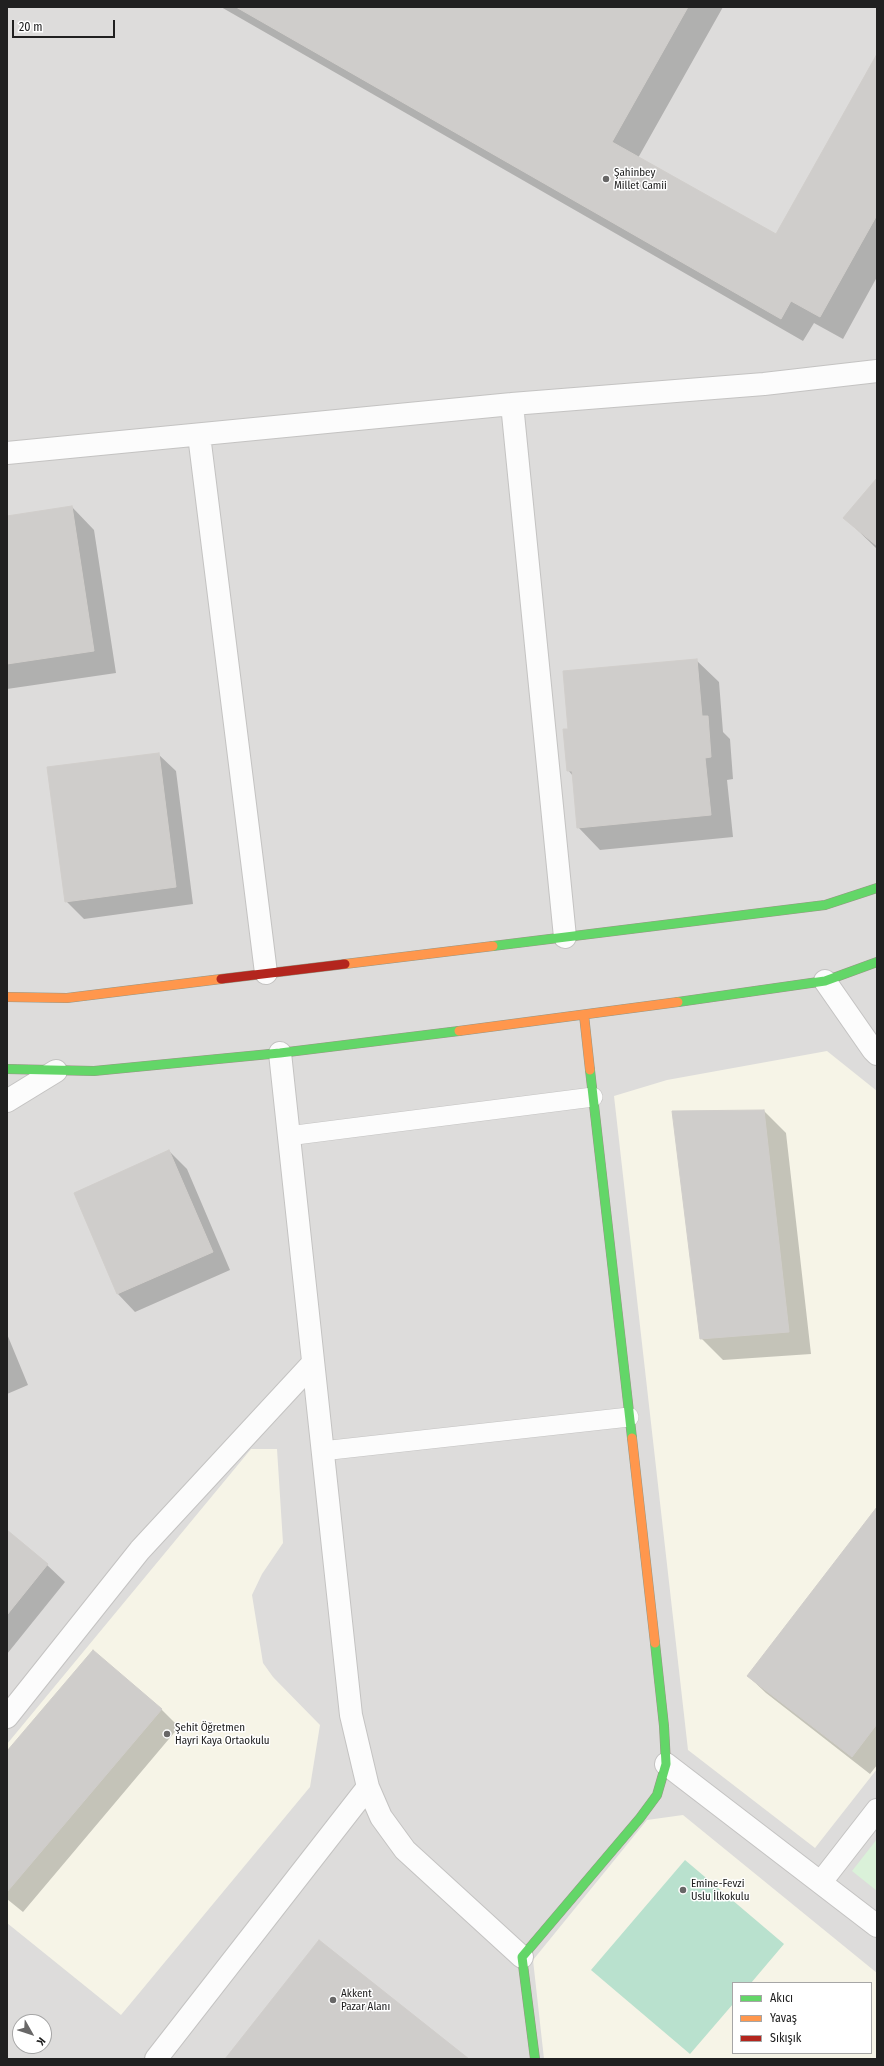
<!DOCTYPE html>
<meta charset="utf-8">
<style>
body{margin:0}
#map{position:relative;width:884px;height:2066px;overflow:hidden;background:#eeecea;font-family:"Fira Sans Condensed",sans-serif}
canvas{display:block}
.frame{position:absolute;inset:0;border:8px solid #202020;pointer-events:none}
.legend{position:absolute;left:732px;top:1982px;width:140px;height:72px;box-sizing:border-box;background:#fff;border:1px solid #a6a6a6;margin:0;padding:5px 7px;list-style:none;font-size:12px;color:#202020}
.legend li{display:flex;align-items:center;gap:8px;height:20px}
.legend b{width:20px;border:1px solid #a6a6a6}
.north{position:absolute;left:12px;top:2014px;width:40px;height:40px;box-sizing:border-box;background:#fff;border:1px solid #a6a6a6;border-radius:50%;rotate:129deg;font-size:11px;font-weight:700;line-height:16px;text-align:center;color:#202020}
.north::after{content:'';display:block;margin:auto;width:14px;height:18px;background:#686767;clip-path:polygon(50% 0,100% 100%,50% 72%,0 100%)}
.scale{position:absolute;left:12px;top:20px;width:103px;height:18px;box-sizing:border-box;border:2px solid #202020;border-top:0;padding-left:5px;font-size:12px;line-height:14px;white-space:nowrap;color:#202020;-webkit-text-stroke:3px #fff;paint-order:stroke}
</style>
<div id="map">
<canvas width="884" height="2066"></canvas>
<div class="frame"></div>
<ul class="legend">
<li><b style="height:5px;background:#63d668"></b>Akıcı</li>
<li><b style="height:5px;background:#ff974d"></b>Yavaş</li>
<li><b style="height:5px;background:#b3261e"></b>Sıkışık</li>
</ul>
<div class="north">K</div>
<div class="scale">20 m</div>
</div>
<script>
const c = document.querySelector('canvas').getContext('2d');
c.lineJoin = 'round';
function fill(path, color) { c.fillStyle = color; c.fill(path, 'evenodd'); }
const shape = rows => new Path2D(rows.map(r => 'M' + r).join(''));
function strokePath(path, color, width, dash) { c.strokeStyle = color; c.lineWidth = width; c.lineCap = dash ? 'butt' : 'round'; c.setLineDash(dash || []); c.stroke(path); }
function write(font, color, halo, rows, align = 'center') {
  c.font = font + ' "Fira Sans Condensed",sans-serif'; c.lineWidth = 3; c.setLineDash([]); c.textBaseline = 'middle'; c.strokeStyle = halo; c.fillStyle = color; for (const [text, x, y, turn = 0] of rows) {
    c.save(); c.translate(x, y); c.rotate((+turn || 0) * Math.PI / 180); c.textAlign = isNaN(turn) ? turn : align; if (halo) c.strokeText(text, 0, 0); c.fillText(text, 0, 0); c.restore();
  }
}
fill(shape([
 [7,7,877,7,877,2059,7,2059],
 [733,1983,871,1983,871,2053,733,2053],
 [20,2022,44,2022,44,2046,20,2046]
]), '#dddcdb');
fill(shape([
 [827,1051,877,1091,877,1769,815,1848,688,1750,614,1096,667,1080],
 [251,1449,277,1449,283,1543,262,1574,252,1595,263,1663,273,1677,320,1725,310,1787,121,2015,7,1923,7,1744],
 [683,1815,877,1973,877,2059,544,2059,533,1960,647,1820],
 [733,1983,871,1983,871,2053,733,2053]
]), '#f6f4e7');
fill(shape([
 [877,1839,877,1891,852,1871]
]), '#daf1d9');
fill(shape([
 [685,1860,784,1944,751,1983,733,1983,733,2004,690,2054,591,1970]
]), '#b9e1ce');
fill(shape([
 [221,7,723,7,638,158,776,236,877,56,877,277,843,339,814,323,803,341],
 [877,479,877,549,845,518],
 [72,507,94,530,116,673,7,689,7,517],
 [696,660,719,682,723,732,730,739,733,779,727,780,733,837,600,850,578,827,573,776,568,770,569,730],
 [158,754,176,771,193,904,84,919,66,901],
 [764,1111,786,1133,811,1354,723,1360,701,1338],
 [169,1151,187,1169,230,1270,135,1312,118,1294,75,1193],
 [7,1334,28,1385,7,1394],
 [877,1508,877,1765,870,1774,766,1693,748,1676],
 [7,1531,47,1565,65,1582,7,1654],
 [161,1709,179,1727,23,1912,7,1899,7,1752]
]), '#0003');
const building = shape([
 [236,7,688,7,612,142,776,234,877,54,877,215,820,317,791,301,781,319,236,7],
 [877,478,877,546,843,518,877,478],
 [72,506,94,651,7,664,7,516,72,506],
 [697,659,702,716,708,716,711,757,705,758,711,815,577,828,572,771,567,771,563,729,568,729,563,671,697,659],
 [159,753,176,887,65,902,47,767,159,753],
 [764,1110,789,1332,700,1339,672,1111,764,1110],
 [169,1150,213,1252,117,1294,74,1193,169,1150],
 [877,1507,877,1724,852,1757,747,1676,877,1507],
 [7,1530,48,1564,7,1615,7,1530],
 [93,1650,162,1709,7,1892,7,1751,93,1650],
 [319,1940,469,2059,225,2059,319,1940]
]);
fill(building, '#cfcdcb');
strokePath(building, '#d1cecb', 1);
const lane = shape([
 [288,1136,593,1097],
 [322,1451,629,1417]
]);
const street = shape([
 [512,404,565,937],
 [199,435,266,973],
 [7,453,512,404,764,384,877,371],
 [825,981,873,1050,877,1054],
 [280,1053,351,1715,368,1787,381,1817,405,1850,522,1957],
 [7,1101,56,1071],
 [7,1717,140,1550,313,1363],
 [666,1764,877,1926],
 [821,1882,877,1810],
 [156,2059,368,1787]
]);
const fast = shape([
 [493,946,825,905,877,888],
 [678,1002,825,981,877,962],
 [7,1069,94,1071,280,1053,459,1031],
 [590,1070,632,1438],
 [535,2059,522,1957,640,1818,657,1795,666,1764,664,1726,655,1643]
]);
const slow = shape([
 [345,964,493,946],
 [7,997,67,998,221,979],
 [584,1015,590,1070],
 [459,1031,678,1002],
 [632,1438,655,1643]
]);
const jam = shape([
 [221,979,345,964]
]);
strokePath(lane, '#c4c3c2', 20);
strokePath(street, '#c4c3c2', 24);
strokePath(fast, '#969683', 10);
strokePath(slow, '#969683', 10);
strokePath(jam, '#969683', 10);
strokePath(lane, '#fcfcfc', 19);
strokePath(street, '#fcfcfc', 22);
strokePath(fast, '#63d668', 9);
strokePath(slow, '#ff974d', 9);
strokePath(jam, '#b3261e', 9);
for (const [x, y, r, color] of [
 [606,179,4,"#686767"],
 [167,1734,4,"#686767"],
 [683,1890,4,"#686767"],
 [333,2000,4,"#686767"]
]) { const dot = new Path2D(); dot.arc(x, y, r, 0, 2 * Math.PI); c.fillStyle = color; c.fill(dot); strokePath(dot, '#fff', 1.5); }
write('11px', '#202020', '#fff', [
 ["Şahinbey",614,173],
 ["Millet Camii",614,186],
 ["Şehit Öğretmen",175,1728],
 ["Hayri Kaya Ortaokulu",175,1741],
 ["Emine-Fevzi",691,1884],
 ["Uslu İlkokulu",691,1897],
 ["Akkent",341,1994],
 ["Pazar Alanı",341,2007]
], 'left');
</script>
